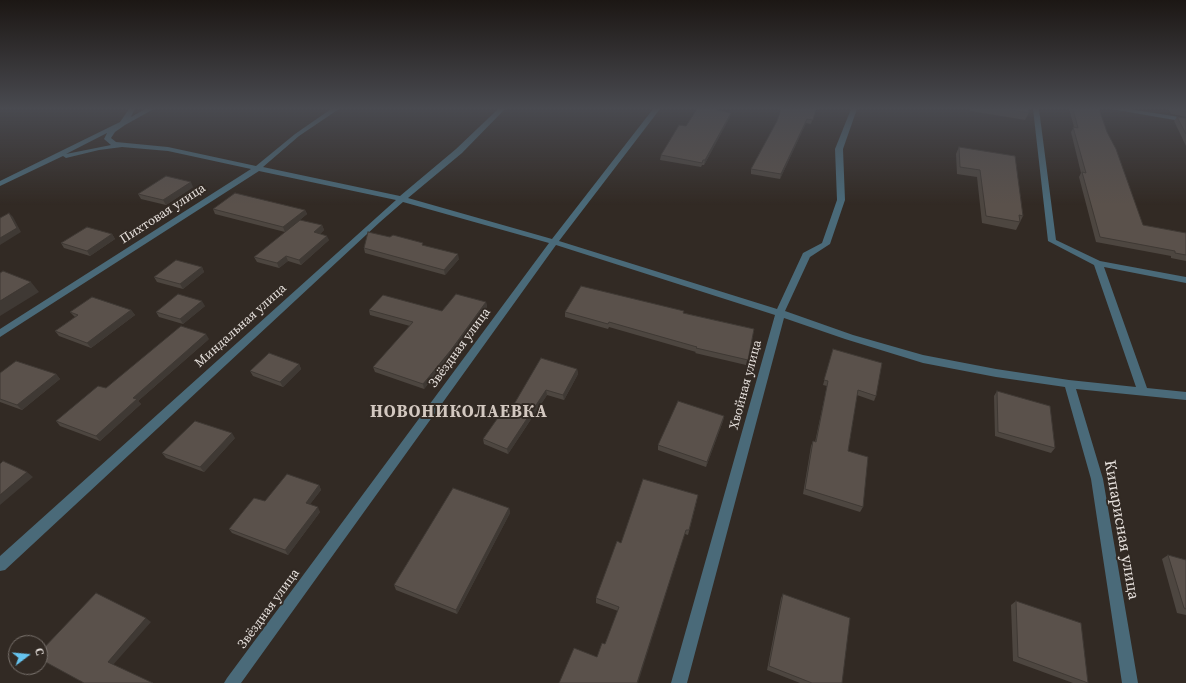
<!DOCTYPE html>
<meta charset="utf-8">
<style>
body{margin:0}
#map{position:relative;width:1186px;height:683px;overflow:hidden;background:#322a24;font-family:"Source Serif 4",serif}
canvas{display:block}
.north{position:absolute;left:8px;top:635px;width:40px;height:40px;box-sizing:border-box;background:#322a24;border:1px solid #7a736e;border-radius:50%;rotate:74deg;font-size:11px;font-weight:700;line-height:16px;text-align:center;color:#e7e1dd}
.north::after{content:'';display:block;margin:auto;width:14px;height:18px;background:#66c4ef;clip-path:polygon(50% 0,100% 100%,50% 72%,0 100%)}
</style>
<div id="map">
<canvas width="1186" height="683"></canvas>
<div class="north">С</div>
</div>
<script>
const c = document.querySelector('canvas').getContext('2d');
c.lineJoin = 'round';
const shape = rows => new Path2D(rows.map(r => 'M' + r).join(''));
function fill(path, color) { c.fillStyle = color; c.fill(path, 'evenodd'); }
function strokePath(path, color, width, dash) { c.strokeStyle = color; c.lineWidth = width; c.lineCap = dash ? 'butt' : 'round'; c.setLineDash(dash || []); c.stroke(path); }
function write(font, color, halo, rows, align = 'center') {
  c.font = font + ' "Source Serif 4",serif'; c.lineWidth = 4; c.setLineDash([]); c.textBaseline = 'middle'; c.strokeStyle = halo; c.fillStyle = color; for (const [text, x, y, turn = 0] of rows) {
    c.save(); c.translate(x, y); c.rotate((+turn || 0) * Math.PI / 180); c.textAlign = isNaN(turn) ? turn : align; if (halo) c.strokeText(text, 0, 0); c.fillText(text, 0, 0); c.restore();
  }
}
fill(shape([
 [129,109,135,109,131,117,145,109,154,109,125,125,115,132,111,138,116,142,168,147,256,166,295,134,331,109,339,109,299,136,263,167,400,196,456,149,498,109,505,109,462,153,408,198,552,239,653,109,660,109,559,241,777,309,803,253,822,243,837,200,835,149,851,109,857,109,843,149,845,200,830,244,810,257,785,311,853,335,923,355,996,369,1069,380,1136,387,1094,265,1048,241,1033,109,1039,109,1056,240,1100,261,1186,277,1186,283,1104,267,1147,388,1186,392,1186,400,1076,389,1103,479,1138,683,1122,683,1091,479,1065,387,996,377,923,363,845,339,784,318,687,683,671,683,775,315,556,245,241,683,224,683,227,678,549,243,403,202,380,222,5,570,0,571,0,556,396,200,259,171,0,337,0,329,251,169,168,151,122,147,99,150,66,158,63,156,0,186,0,181,120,122,129,109],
 [107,133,104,139,111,145,66,154,107,133],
 [1111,109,1129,109,1186,118,1186,122,1111,109]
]), '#4a6a79');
fill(shape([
 [816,109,811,124,806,123,780,179,751,174,751,169,777,121],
 [970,109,1028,109,1029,113,1025,120,970,111],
 [1069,109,1099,109,1107,132,1143,225,1186,233,1186,261,1171,258,1171,256,1096,242,1079,177,1081,173,1071,132,1074,127],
 [1168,109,1186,109,1186,117,1171,114],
 [730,117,704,165,702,165,701,167,660,160,661,155,686,126],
 [1177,117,1186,118,1186,146,1174,121],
 [959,147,1023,216,1016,230,982,223,977,177,957,174,956,154],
 [193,187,166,205,141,199,138,194],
 [213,209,305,210,307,214,285,232,215,214],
 [322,225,324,230,320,234,329,240,301,265,288,261,279,268,257,262,254,257],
 [112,234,115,239,90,256,64,248,61,243],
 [424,246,459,259,445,275,365,253,364,248],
 [202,267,204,272,183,289,157,282,154,277],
 [486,302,487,307,452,354,424,389,375,372,373,367,410,326,370,315,369,310,442,311],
 [205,306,183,324,159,317,156,312],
 [131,310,135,315,91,348,59,336,55,331,75,317,70,312],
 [565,312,684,313,754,329,746,365,695,353,696,352,609,327,608,329,565,317],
 [209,339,138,401,141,404,100,441,60,426,56,421,106,388],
 [833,349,876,396,874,401,857,395,848,451,863,507,860,512,803,494,811,446,813,441,815,442,827,386,823,385],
 [299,364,301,369,283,387,253,376,250,371],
 [577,369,578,374,564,400,547,395,508,454,484,444,483,439,510,411],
 [0,373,56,374,60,379,22,410,0,402],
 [997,391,1055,448,1051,453,995,436,994,396],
 [724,416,723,421,706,467,658,450,658,445],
 [235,438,204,472,166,458,162,453],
 [319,485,321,490,310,504,320,512,288,555,232,533,229,529],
 [697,500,688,535,685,534,597,657,605,644,618,611,596,603,596,598,621,543],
 [509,508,510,513,457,614,396,590,394,585],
 [1168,555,1186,560,1186,615,1177,613,1162,559],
 [783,594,842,683,800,683,767,670,781,598],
 [1016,601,1088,683,1073,683,1013,661,1011,605]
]), '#4d4640');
fill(shape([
 [731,113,730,117,704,165,705,160],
 [807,119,806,123,780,179,781,174],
 [191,182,193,187,166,205,163,200],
 [305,210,307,214,285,232,283,227],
 [9,213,13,217,21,232,0,245,0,238],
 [322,225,324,230,316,237,314,232],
 [112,234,115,239,90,256,87,251],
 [327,236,329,240,301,265,299,260],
 [458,254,459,259,445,275,444,270],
 [286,256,288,261,279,268,277,263],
 [202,267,204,272,183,289,180,284],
 [31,282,39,292,0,316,0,301],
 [202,301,205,306,183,324,180,319],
 [486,302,487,307,452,354,424,389,423,384],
 [131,310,135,315,91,348,87,343],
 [206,334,209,339,138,401,141,404,100,441,96,436,133,398],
 [299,364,301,369,283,387,280,382],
 [577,369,578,374,564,400,563,395],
 [56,374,60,379,22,410,17,405],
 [546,390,547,395,508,454,507,449],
 [724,416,723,421,706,467,707,462],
 [232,433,235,438,204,472,200,467],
 [27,472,33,477,0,505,0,495],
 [319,485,321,490,308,507,306,503],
 [318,507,320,512,288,555,285,550],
 [509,508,510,513,457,614,456,610],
 [686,530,638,683,637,683],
 [146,618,151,622,113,665,108,662]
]), '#3f3934');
const building = shape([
 [697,109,712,109,731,113,705,160,703,160,702,163,661,155,679,125,686,126,697,109],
 [781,109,816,109,813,120,807,119,781,174,751,169,777,121,781,109],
 [1005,109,1028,109,1029,113,1005,109],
 [1073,109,1099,109,1107,132,1116,149,1143,225,1186,233,1186,255,1175,253,1175,251,1100,237,1082,172,1086,173,1073,127,1078,128,1073,109],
 [1174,109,1186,109,1186,112,1174,109],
 [1177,117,1186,118,1186,134,1177,117],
 [959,147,1015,156,1023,216,1019,215,1020,222,986,216,980,170,960,167,959,147],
 [166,176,191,182,163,200,138,194,166,176],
 [235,193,305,210,283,227,213,209,235,193],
 [9,213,17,228,0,238,0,218,9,213],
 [300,220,322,225,314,232,327,236,299,260,286,256,277,263,254,257,300,220],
 [87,227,112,234,87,251,61,243,87,227],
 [368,232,390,237,393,235,423,243,422,245,458,254,444,270,364,248,368,232],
 [176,260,202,267,180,284,154,277,176,260],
 [3,271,31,282,0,301,0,273,3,271],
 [581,286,684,311,683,313,754,329,748,360,696,348,697,347,609,322,608,324,565,312,581,286],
 [178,294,202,301,180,319,156,312,178,294],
 [456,294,486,302,451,350,423,384,373,367,413,322,369,310,383,295,442,311,456,294],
 [92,297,131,310,87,343,55,331,78,315,70,312,92,297],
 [181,326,206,334,133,398,137,399,96,436,56,421,98,386,106,388,181,326],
 [833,349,882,363,876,396,858,390,848,451,868,457,863,507,805,489,813,441,816,442,828,381,824,380,833,349],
 [269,353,299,364,280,382,250,371,269,353],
 [541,358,577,369,563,395,546,390,507,449,483,439,504,409,510,411,541,358],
 [16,361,56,374,17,405,0,399,0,373,16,361],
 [997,391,1050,406,1055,448,998,432,997,391],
 [678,401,724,416,707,462,658,445,678,401],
 [195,421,232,433,200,467,162,453,195,421],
 [3,461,27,472,0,495,0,464,3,461],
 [287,474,319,485,306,503,318,507,285,550,229,529,254,498,265,501,287,474],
 [643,479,698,495,689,530,686,530,637,683,559,683,574,648,597,657,602,643,605,644,619,607,596,598,617,541,621,543,643,479],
 [453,488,509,508,456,610,394,585,453,488],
 [1168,555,1186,560,1186,609,1184,608,1168,555],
 [96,593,146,618,108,662,153,683,84,683,40,659,40,652,96,593],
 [783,594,850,618,842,683,812,683,769,666,783,594],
 [1016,601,1081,623,1088,683,1018,657,1016,601]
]);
fill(building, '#5a514b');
strokePath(building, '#3f3934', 1);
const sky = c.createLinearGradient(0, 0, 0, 205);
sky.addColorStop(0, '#1c1714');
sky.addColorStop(0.53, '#494a50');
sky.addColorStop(1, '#494a5000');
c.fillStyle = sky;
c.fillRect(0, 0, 1186, 205);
write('13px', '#e7e1dd', '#322a24', [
 ["Пихтовая улица",163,214,-33],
 ["Миндальная улица",241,326,-42],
 ["Звёздная улица",460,348,-54],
 ["Хвойная улица",746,385,-75],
 ["Звёздная улица",269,609,-54]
]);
write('16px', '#e7e1dd', '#322a24', [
 ["Кипарисная улица",1121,530,80]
]);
c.letterSpacing = '1px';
write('bold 17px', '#d3c8c0', '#322a24', [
 ["НОВОНИКОЛАЕВКА",459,413]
]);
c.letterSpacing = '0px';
</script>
